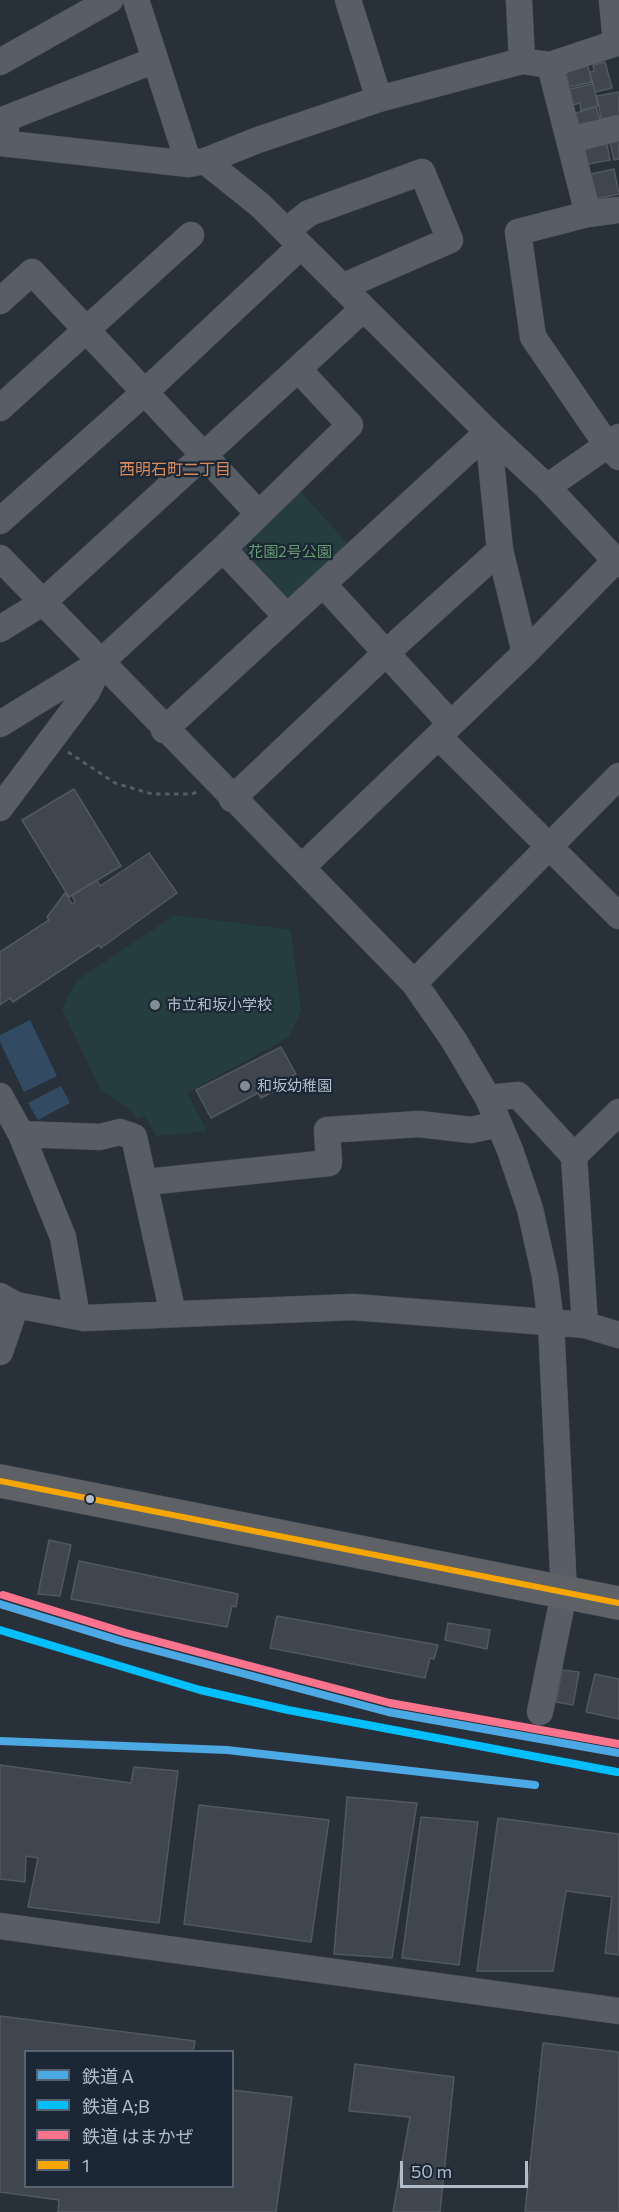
<!DOCTYPE html>
<meta charset="utf-8">
<style>
body{margin:0}
#map{position:relative;width:619px;height:2212px;overflow:hidden;background:#283039;font-family:Commissioner,"Noto Sans JP",sans-serif}
canvas{display:block}
.legend{position:absolute;left:24px;top:2050px;width:210px;height:138px;box-sizing:border-box;background:#1b2734;border:2px solid #576370;margin:0;padding:8px 10px;list-style:none;font-size:18px;color:#b2bdca}
.legend li{display:flex;align-items:center;gap:12px;height:30px}
.legend b{width:30px;border:2px solid #576370}
.scale{position:absolute;left:400px;top:2161px;width:128px;height:27px;box-sizing:border-box;border:3px solid #b2bdca;border-top:0;padding-left:8px;font-size:18px;line-height:21px;white-space:nowrap;color:#b2bdca;-webkit-text-stroke:4px #1b2734;paint-order:stroke}
</style>
<div id="map">
<canvas width="619" height="2212"></canvas>
<ul class="legend">
<li><b style="height:8px;background:#4da9e4"></b>鉄道 A</li>
<li><b style="height:8px;background:#00bfff"></b>鉄道 A;B</li>
<li><b style="height:8px;background:#fc738d"></b>鉄道 はまかぜ</li>
<li><b style="height:8px;background:#f7a600"></b>1</li>
</ul>
<div class="scale">50 m</div>
</div>
<script>
const c = document.querySelector('canvas').getContext('2d');
c.lineJoin = 'round';
function fill(path, color) { c.fillStyle = color; c.fill(path, 'evenodd'); }
const shape = rows => new Path2D(rows.map(r => 'M' + r).join(''));
function strokePath(path, color, width, dash) { c.strokeStyle = color; c.lineWidth = width; c.lineCap = dash ? 'butt' : 'round'; c.setLineDash(dash || []); c.stroke(path); }
function write(font, color, halo, rows, align = 'center') {
  c.font = font + ' Commissioner,"Noto Sans JP",sans-serif'; c.lineWidth = 4.5; c.setLineDash([]); c.textBaseline = 'middle'; c.strokeStyle = halo; c.fillStyle = color; for (const [text, x, y, turn = 0] of rows) {
    c.save(); c.translate(x, y); c.rotate((+turn || 0) * Math.PI / 180); c.textAlign = isNaN(turn) ? turn : align; if (halo) c.strokeText(text, 0, 0); c.fillText(text, 0, 0); c.restore();
  }
}
fill(shape([
 [298,489,352,548,287,607,235,550],
 [175,915,291,930,301,1011,289,1037,187,1093,207,1131,157,1136,144,1116,137,1119,132,1111,100,1089,62,1009,76,981]
]), '#253d3f');
fill(shape([
 [30,1020,57,1076,24,1092,0,1042,0,1035],
 [61,1086,70,1103,38,1120,28,1103]
]), '#334a63');
const building = shape([
 [605,62,612,88,595,92,590,72,594,71,593,65,605,62],
 [587,63,592,82,569,87,565,68,587,63],
 [593,84,598,106,581,110,580,103,573,105,570,89,593,84],
 [619,92,619,120,602,123,597,96,619,92],
 [596,107,601,123,580,129,576,113,596,107],
 [619,136,619,159,614,160,609,138,619,136],
 [606,140,610,160,583,165,585,150,589,149,588,143,606,140],
 [614,169,619,194,597,199,591,174,614,169],
 [74,789,121,866,69,897,22,820,74,789],
 [149,853,177,893,101,948,99,945,13,1002,10,998,0,1005,0,952,49,920,47,917,65,893,72,904,75,902,72,895,97,880,100,886,149,853],
 [281,1047,296,1074,279,1082,282,1087,261,1098,258,1093,211,1118,196,1090,281,1047],
 [49,1540,71,1545,60,1596,38,1594,49,1540],
 [79,1561,238,1594,236,1607,232,1606,227,1627,71,1599,79,1561],
 [277,1616,438,1645,434,1659,430,1658,425,1678,270,1648,277,1616],
 [448,1623,490,1630,487,1649,445,1640,448,1623],
 [562,1670,579,1672,573,1705,556,1702,562,1670],
 [595,1674,619,1679,619,1719,586,1712,595,1674],
 [0,1765,131,1783,134,1767,178,1771,159,1923,28,1907,38,1858,26,1856,25,1882,0,1879,0,1765],
 [347,1797,417,1803,392,1958,334,1954,347,1797],
 [199,1805,329,1820,311,1942,184,1924,199,1805],
 [421,1817,478,1822,459,1965,402,1958,421,1817],
 [498,1818,619,1834,619,1955,605,1953,612,1897,566,1891,553,1971,477,1971,498,1818],
 [0,2016,195,2041,193,2052,26,2052,26,2186,232,2186,232,2090,292,2097,276,2212,58,2212,59,2200,0,2192,0,2016],
 [543,2043,619,2052,619,2212,525,2212,543,2043],
 [355,2064,454,2077,440,2212,393,2212,410,2117,349,2111,355,2064]
]);
fill(building, '#40464e');
strokePath(building, '#505860', 1.5);
const minor = shape([
 [136,0,189,164],
 [348,0,379,99],
 [519,0,522,61],
 [612,0,616,43],
 [0,62,110,0],
 [550,65,588,214],
 [569,140,619,128],
 [0,143,189,164,205,161,258,140,379,99,522,61,550,65,619,42],
 [7,144,5,119,155,60],
 [205,161,260,205,488,432,547,487,619,564],
 [619,210,588,214,518,232,533,337,607,445,619,457],
 [286,231,309,213,422,172,450,240,342,287],
 [0,301,32,272,258,513],
 [0,408,191,235],
 [488,432,500,550,525,653],
 [547,487,619,437],
 [0,521,146,391,301,246],
 [223,549,287,617],
 [0,558,414,983,453,1039,488,1098,510,1150,530,1209,545,1276,551,1323,564,1593,540,1712],
 [323,584,451,724],
 [0,629,42,603,298,369],
 [0,724,101,662,223,549,350,425,298,369,363,309],
 [164,730,488,432],
 [439,737,619,916],
 [232,799,386,653,500,550],
 [0,808,87,692,101,662],
 [302,867,525,653,616,560],
 [414,983,619,776],
 [0,1096,21,1134,100,1137,120,1132,134,1137,173,1314],
 [488,1098,518,1095,574,1156,619,1112],
 [21,1134,63,1237,77,1316],
 [574,1156,585,1325],
 [146,1182,329,1163,327,1130,419,1124,471,1130,499,1124],
 [0,1296,16,1305,84,1318,353,1307,585,1325,619,1335],
 [0,1352,16,1305],
 [0,1926,619,2011]
]);
const highway = shape([
 [0,1481,619,1603]
]);
strokePath(minor, '#474c53', 27);
strokePath(highway, '#454c54', 34);
strokePath(shape([
 [68,752,115,783,152,794,192,794,200,791]
]), '#565d64', 3, [4.5, 4.5]);
strokePath(minor, '#595e66', 26);
strokePath(highway, '#5e6266', 33);
strokePath(shape([
 [0,1481,619,1603]
]), '#f7a600', 6);
strokePath(shape([
 [0,1604,124,1642,388,1712,619,1753],
 [0,1741,227,1750,535,1785]
]), '#4da9e4', 8);
strokePath(shape([
 [0,1630,200,1690,288,1710,617,1772]
]), '#00bfff', 8);
strokePath(shape([
 [3,1595,126,1633,390,1703,619,1744]
]), '#fc738d', 8);
for (const [x, y, r, color] of [
 [155,1005,6,"#828c97"],
 [245,1086,6,"#828c97"],
 [90,1499,5,"#b2bdca"]
]) { const dot = new Path2D(); dot.arc(x, y, r, 0, 2 * Math.PI); c.fillStyle = color; c.fill(dot); strokePath(dot, '#1b2734', 2); }
write('15px', '#679d70', '#1b2734', [
 ["花園2号公園",290,552]
]);
write('15px', '#b2bdca', '#1b2734', [
 ["市立和坂小学校",167,1005],
 ["和坂幼稚園",257,1086]
], 'left');
write('16px', '#dc895a', '#1b2734', [
 ["西明石町二丁目",175,470]
]);
</script>
